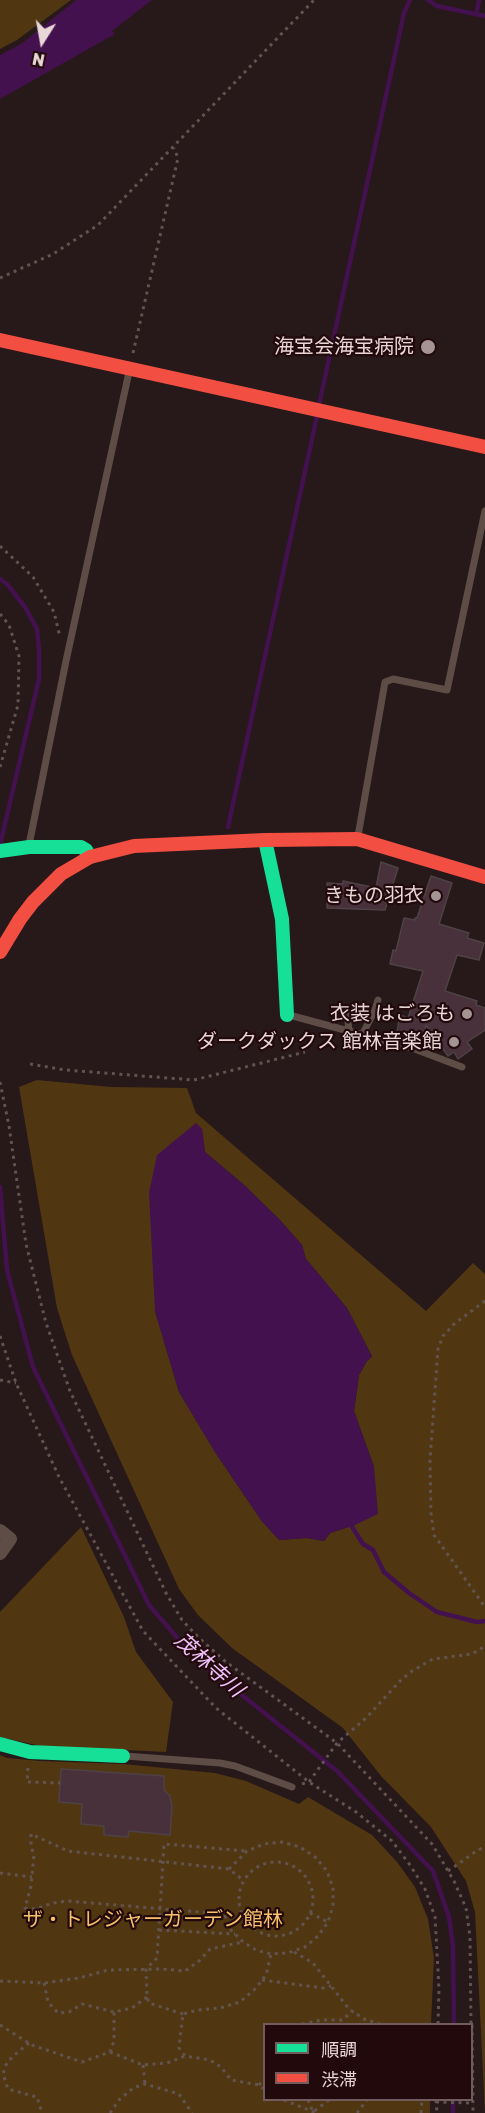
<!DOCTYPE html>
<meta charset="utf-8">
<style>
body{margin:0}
#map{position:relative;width:485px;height:2113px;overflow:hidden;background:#271819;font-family:"Golos Text","Noto Sans JP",sans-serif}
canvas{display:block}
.legend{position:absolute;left:263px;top:2023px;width:210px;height:78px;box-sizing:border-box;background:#22090b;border:2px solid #725b5c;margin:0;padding:8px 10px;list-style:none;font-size:18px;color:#e9d6d6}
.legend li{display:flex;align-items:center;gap:12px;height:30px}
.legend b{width:30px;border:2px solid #725b5c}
.north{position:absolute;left:12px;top:12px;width:60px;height:60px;-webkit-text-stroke:4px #22090b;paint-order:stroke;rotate:191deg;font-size:16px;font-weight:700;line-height:24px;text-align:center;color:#e9d6d6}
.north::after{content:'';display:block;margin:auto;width:21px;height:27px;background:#e9d6d6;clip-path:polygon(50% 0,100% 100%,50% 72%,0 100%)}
</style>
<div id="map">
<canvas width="485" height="2113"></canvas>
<ul class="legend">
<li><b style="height:8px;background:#16e098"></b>順調</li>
<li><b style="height:8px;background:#f24e42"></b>渋滞</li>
</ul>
<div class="north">N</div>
</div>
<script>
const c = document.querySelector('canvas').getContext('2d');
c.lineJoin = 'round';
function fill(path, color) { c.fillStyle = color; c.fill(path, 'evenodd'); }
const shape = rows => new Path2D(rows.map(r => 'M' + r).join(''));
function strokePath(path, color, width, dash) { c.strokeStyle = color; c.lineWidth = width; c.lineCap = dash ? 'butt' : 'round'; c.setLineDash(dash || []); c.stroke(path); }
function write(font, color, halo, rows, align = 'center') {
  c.font = font + ' "Golos Text","Noto Sans JP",sans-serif'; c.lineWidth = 4.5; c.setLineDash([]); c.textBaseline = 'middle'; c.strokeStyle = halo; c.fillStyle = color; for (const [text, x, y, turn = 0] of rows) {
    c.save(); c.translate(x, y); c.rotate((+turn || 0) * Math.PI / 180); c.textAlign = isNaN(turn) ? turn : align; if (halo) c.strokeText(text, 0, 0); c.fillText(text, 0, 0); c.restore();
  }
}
fill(shape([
 [0,0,71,0,17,40,0,49],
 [37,1080,111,1087,187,1088,196,1113,426,1311,473,1263,485,1274,485,2113,475,1912,466,1881,431,1827,381,1776,343,1728,232,1648,198,1615,179,1589,72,1355,57,1308,19,1087],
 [196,1124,202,1129,205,1152,243,1184,279,1219,302,1245,306,1259,347,1308,372,1356,367,1361,359,1375,354,1411,374,1467,355,1525,330,1533,324,1541,307,1538,279,1540,261,1520,215,1452,179,1392,155,1311,179,1138],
 [81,1527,124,1617,136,1652,173,1702,166,1752,41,1746,0,1737,0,1612],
 [0,1755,7,1758,40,1761,124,1764,215,1773,246,1781,299,1804,308,1797,372,1835,397,1862,415,1887,428,1919,434,1958,431,2024,264,2024,264,2100,430,2100,430,2113,0,2113]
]), '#503712');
fill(shape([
 [76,0,152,0,112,31,115,34,0,99,0,55,21,44],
 [196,1123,202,1129,205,1152,243,1184,279,1219,302,1245,306,1259,347,1308,372,1357,367,1361,359,1375,354,1411,374,1467,378,1514,355,1525,330,1533,324,1541,307,1538,279,1540,261,1520,215,1452,179,1392,155,1311,149,1193,157,1155]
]), '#44114f');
strokePath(shape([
 [428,0,437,6,485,16],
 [476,14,479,1],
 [319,405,404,13,410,0],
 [0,579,7,584,25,607,37,629,39,650,39,679,0,845],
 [228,827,317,416],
 [0,1187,7,1270,33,1367,149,1605,193,1656,337,1771,433,1871,449,1917,453,1946,454,2024],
 [349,1522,363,1544,373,1550,384,1572,409,1593,437,1612,477,1622,485,1621],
 [453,2113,453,2100]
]), '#44114f', 4.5);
const building = shape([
 [381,862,398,868,385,910,327,908,327,883,343,884,343,881,376,888,381,862],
 [431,876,452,883,439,924,469,933,467,938,484,943,479,960,457,955,445,991,477,1001,476,1005,485,1008,485,1030,467,1042,472,1049,458,1059,454,1052,448,1056,426,1025,423,1042,396,1037,400,1015,408,1018,423,971,390,964,393,950,396,951,404,918,415,920,415,918,417,918,431,876],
 [61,1769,164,1776,164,1790,170,1796,172,1806,170,1835,129,1831,128,1837,104,1835,104,1826,81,1824,82,1804,59,1802,61,1769]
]);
fill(building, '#48313a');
strokePath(building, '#4f4246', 1.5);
strokePath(shape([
 [0,278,53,254,98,225,314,0],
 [133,353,178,158,174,148],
 [0,546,33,577,54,612,60,637],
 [0,614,9,625,19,656,18,705,0,767],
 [30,1064,66,1070,194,1080,305,1052],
 [0,1082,9,1126,26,1244,46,1323,70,1391,166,1593,182,1620,198,1637,226,1662,337,1743,432,1844,454,1881,466,1908,470,1937,471,2024],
 [485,1301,454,1324,443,1336,438,1349,430,1460,431,1513,434,1535,485,1607],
 [0,1336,16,1383,59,1477,143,1631,216,1708,309,1782,356,1812,392,1841,410,1865,425,1889,435,1917,439,1989,438,2024],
 [0,1380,16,1383],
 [28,1768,27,1782,60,1783],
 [302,1784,309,1782,337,1743,366,1718,401,1680,412,1671,433,1659,472,1654,485,1646],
 '239 1899a37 37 0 1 1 74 0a37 37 0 1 1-74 0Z',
 [229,1869,247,1851,264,1844,282,1842,300,1847,315,1857,327,1871,333,1888,333,1906,328,1922,318,1936,305,1947,288,1953,271,1954,256,1950,243,1942,231,1930,224,1914,68,1901,53,1903,35,1909,25,1908,31,1886,34,1855,31,1846,31,1834,68,1851,229,1869,243,1880],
 [448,1871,478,1850,485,1847],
 [0,1873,32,1877],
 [310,1913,328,1922],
 [159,1930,235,1934],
 [294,1952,313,1963,349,2009,364,2019,380,2024],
 [262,1980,323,1988,331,1986],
 [0,1981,44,1983,79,1978,108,1970,162,1969,185,1971,199,1961,210,1949,243,1942],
 [44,1983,48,2002,58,2013,69,2012,82,2004,114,2012,132,2008,147,1997],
 [183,2014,149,2003,147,1997,146,1969,157,1958,164,1844,247,1851],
 [302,2024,322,2020,342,2020,353,2011],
 [0,2025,32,2045,82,2062,110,2052,114,2041,114,2012],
 [472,2025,473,2113],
 [29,2043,12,2057,6,2065,3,2074,8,2089,37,2097,42,2113],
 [110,2052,143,2065,167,2063,185,2056],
 [143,2065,145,2084],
 [259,2085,264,2079],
 [264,2089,259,2085,231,2080,221,2067,210,2060,185,2056,179,2048,183,2014,198,2010,220,2008,240,2002,256,1988,266,1975,271,1954],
 [284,2100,316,2113],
 [308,2100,313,2112,329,2100],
 [436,2100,437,2113],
 [436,2102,473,2103],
 [110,2113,119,2100,133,2088,145,2084,179,2094,192,2113],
 [357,2113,367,2100],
 [421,2113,422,2100]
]), '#62534f', 3, [3, 4.5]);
strokePath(shape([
 [358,836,385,682,393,679,447,690,485,511],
 [29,845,66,661,129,372],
 [347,1012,349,1031],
 [289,1015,412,1048,462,1067],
 [362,1035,375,1010,378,1000],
 [125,1756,220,1763,235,1766,292,1787]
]), '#5e4d46', 7);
strokePath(shape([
 [0,1531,10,1539,0,1553]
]), '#5e4d46', 14);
strokePath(shape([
 [265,840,282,919,287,1015],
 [0,851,29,847,81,847,86,850,90,857],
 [0,1744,30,1752,123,1756]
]), '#16e098', 14);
strokePath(shape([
 [0,340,485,447],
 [0,952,20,919,33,902,61,874,90,857,134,846,265,840,357,839,485,877]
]), '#f24e42', 14);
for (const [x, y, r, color] of [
 [428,347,8,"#a59494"],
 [436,896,6,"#a59494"],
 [467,1014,6,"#a59494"],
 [454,1042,6,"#a59494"]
]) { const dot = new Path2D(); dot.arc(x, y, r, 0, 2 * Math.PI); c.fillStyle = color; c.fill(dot); strokePath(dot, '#22090b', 2); }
write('20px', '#e9d6d6', '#22090b', [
 ["海宝会海宝病院",414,347],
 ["きもの羽衣",424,896],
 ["衣装 はごろも",455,1014],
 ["ダークダックス 館林音楽館",442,1042]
], 'right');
write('20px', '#f8c06a', '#22090b', [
 ["ザ・トレジャーガーデン館林",153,1920]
]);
write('italic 21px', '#efc2fb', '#22090b', [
 ["茂林寺川",209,1665,42]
]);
</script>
